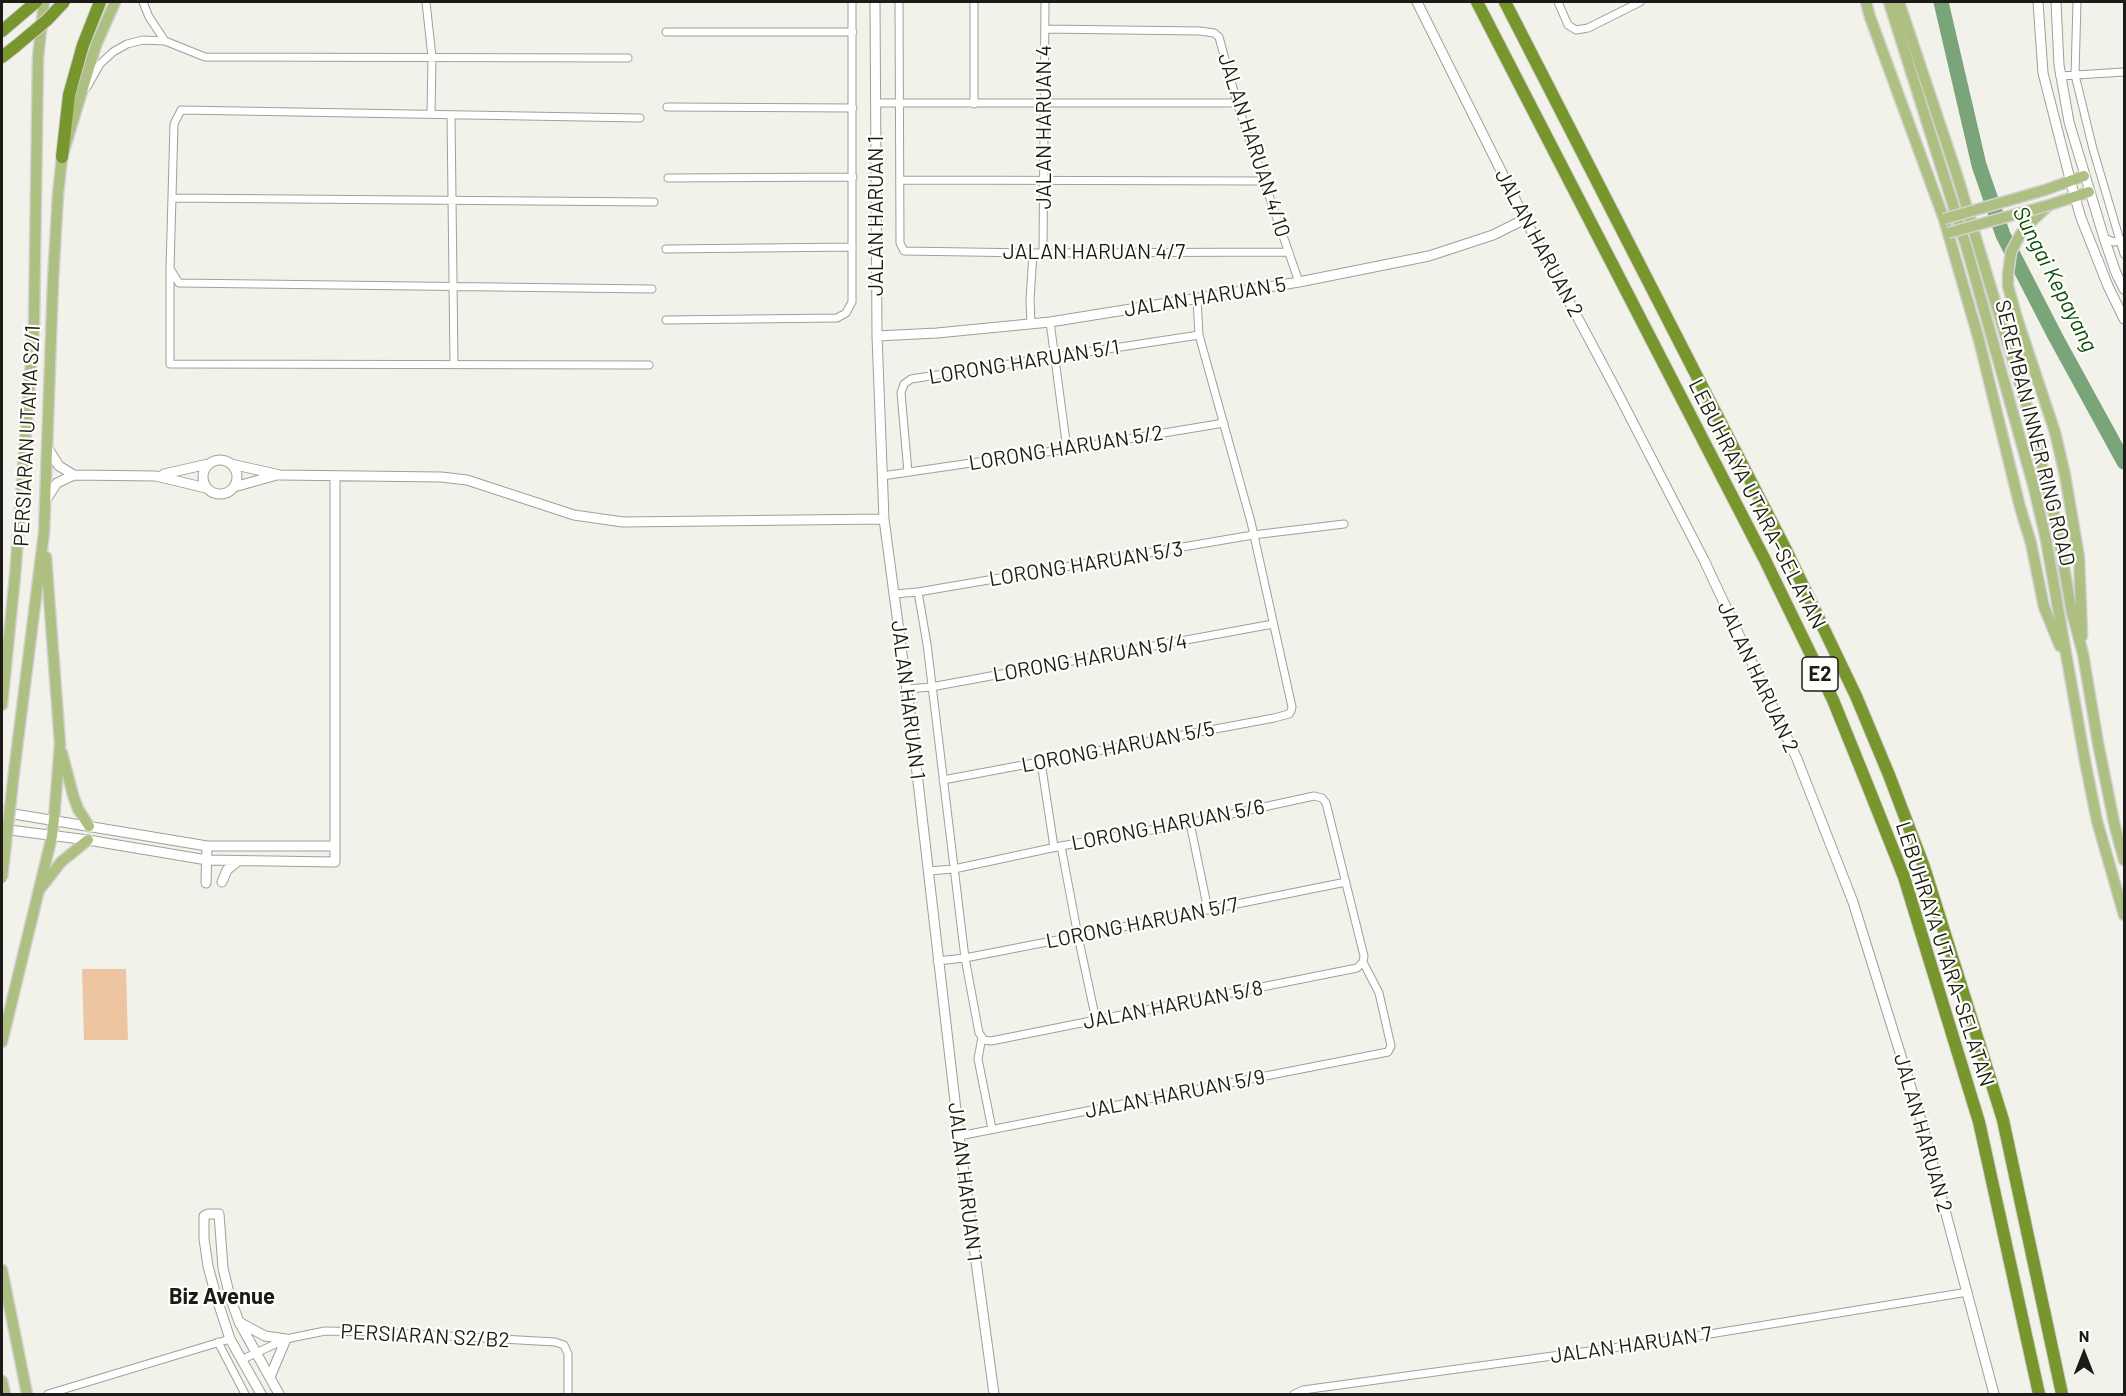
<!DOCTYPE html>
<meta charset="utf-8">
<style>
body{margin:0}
#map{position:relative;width:2126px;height:1396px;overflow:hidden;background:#f2f2ea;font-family:Barlow,sans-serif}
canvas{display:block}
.frame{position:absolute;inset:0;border:3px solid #1c1b19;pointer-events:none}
.north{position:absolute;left:2054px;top:1324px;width:60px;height:60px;-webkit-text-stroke:4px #fffff9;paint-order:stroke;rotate:0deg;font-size:16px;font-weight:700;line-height:24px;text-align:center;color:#1c1b19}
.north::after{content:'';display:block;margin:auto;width:21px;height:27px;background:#1c1b19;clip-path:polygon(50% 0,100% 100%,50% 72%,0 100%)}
</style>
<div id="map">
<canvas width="2126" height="1396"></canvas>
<div class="frame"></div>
<div class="north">N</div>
</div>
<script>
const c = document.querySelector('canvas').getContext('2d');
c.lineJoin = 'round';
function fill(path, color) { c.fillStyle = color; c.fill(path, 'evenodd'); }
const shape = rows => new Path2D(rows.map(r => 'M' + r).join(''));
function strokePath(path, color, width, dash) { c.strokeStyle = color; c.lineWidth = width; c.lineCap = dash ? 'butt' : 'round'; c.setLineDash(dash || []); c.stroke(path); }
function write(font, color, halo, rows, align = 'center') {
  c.font = font + ' Barlow,sans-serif'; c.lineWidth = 4.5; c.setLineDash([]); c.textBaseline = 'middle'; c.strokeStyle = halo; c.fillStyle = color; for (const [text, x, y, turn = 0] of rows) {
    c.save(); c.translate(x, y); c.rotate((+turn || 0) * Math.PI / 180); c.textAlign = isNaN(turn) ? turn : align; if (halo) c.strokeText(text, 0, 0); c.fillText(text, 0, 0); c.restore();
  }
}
fill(shape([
 [82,969,126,969,128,1040,84,1040]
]), '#edc6a1');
strokePath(shape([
 [1941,2,1979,165,2003,235,2055,336,2124,462]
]), '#7aa47a', 15);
const street = shape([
 [143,2,149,17,165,41],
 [426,2,432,57,431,114],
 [899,2,900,243,904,251,1033,253,1289,252],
 [974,2,974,104],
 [1558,2,1568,25,1576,30,1588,28,1640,2],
 [2077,2,2075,75,2093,149,2124,254],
 [1045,29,1200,31,1214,33,1219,37,1237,103,1299,282],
 [666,32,853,32],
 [2060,76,2124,72],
 [87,87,100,64,113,52,127,44,143,40,165,41,205,57,628,58],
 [876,103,1237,103],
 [667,107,853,108],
 [451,115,454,364],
 [640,118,181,110,174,124,170,269,179,283,652,289],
 [668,178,853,177],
 [900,180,1264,181],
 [172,198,654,202],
 [2104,238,2114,242,2124,240],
 [666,249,852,247],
 [1043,253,1045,2],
 [170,269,170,364,649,365],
 [666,320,837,318,846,313,852,302,852,2],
 [1050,322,1067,449],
 [1031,324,1030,300,1033,253],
 [908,472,901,393,904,384,911,379,1199,335],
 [882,476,1067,449,1224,423],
 [918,592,927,644,965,958,979,1033,982,1037,978,1059,992,1129],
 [894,594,918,592,1253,535,1344,524],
 [907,689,931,687,1273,624],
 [1041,762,1054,847],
 [943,780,1274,718,1289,714,1291,711,1292,707,1251,522,1199,335,1197,299],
 [1190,823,1208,910],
 [1061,846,1078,936,1096,1020],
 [928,871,954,869,1061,846,1190,823,1314,796,1322,798,1326,803,1364,956,1363,962,1379,993,1391,1046,1388,1052,959,1136],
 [937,961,965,958,1078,936,1346,882],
 [982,1037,983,1040,991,1041,1357,968,1363,962],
 [218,1342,245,1394],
 [241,1360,286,1339,325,1331,377,1332,555,1342,564,1345,568,1354,568,1394],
 [48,1394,230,1339],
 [1294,1394,1303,1390,1685,1338,1968,1292]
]);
const secondary = shape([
 [875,2,877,336,884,519,911,721,959,1136,994,1394],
 [1417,2,1525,219,1612,382,1704,560,1797,759,1853,902,1921,1120,1994,1394],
 [2038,2,2043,73,2072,187,2081,218,2108,286,2124,319],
 [2056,2,2059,65,2069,122,2104,238,2116,273,2124,289],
 [877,336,937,333,1050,322,1299,282,1429,256,1493,235,1525,219],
 [47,447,59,466,74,475],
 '203 477a17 17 0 1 1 34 0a17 17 0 1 1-34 0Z',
 [231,464,280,475,441,477,467,480,574,515,623,522,884,519],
 [164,474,208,464],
 [234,487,277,475],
 [45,501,57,483,74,475,156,476,206,488],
 [2,812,207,846,335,846],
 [2,829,88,840,207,860,335,862,335,477],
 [222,882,227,870,238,861],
 [206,883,207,846],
 [241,1323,265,1336,286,1339,270,1377],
 [261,1394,230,1339,216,1296,208,1266,204,1239,204,1216,208,1214,219,1214,223,1268,230,1297,239,1322,279,1394]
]);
const primary = shape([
 [1866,2,1870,17,1944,219,1979,340,2020,507,2031,543,2044,607,2060,646],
 [1889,2,1967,249,2034,488,2046,540,2085,761,2097,821,2124,915],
 [1899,2,1956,172,2030,417,2056,522,2072,613,2083,654,2098,743,2115,827,2124,860],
 [2045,190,2084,176],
 [2082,636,2079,557,2065,475,2055,432,2017,318,2008,286,2008,274,2011,252,2020,235,2033,220,2049,205,2089,192],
 [2,705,15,576,34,324,38,58,44,2],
 [62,753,73,795,78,809,89,826],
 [14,772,44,533,53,281,58,194,62,157,96,45,115,2],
 [40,889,61,862,88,840],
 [2,1042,52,836,54,819,60,744,46,557],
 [2,1270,27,1394],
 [2,1381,5,1394]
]);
const highway = shape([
 [1477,2,1764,558,1833,700,1869,789,1904,877,1979,1122,2039,1394],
 [1505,2,1786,550,1856,696,1889,775,1924,867,2003,1120,2062,1394],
 [2,31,36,2],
 [2,57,16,46],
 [62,157,69,95,83,45,100,2]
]);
strokePath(street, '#a09f99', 9);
strokePath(secondary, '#a09f99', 11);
strokePath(primary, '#d2d1d1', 13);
strokePath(highway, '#d2d1d1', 14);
strokePath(street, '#fff', 7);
strokePath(secondary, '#fff', 9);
strokePath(primary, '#adc082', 10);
strokePath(highway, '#77962e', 12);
const primaryBridge = shape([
 [1944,219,2045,190],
 [1948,233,2049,205],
 [2,878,14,772]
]);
const highwayBridge = shape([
 [16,46,47,20,64,2]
]);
strokePath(primaryBridge, '#d2d1d1', 13, []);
strokePath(highwayBridge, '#d2d1d1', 14, []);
strokePath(primaryBridge, '#adc082', 10);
strokePath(highwayBridge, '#77962e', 12);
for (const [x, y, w] of [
 [1820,674,36]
]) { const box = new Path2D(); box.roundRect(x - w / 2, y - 17, w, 34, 4.5); c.fillStyle = '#fffff9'; c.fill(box); strokePath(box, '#1c1b19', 1.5); }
write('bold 20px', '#1c1b19', null, [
 ["E2",1820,674]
]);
write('21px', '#1c1b19', '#fffff9', [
 ["JALAN HARUAN 4",1044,127,-90],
 ["JALAN HARUAN 4/10",1254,145,72],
 ["JALAN HARUAN 1",876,216,-90],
 ["JALAN HARUAN 2",1539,243,62],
 ["JALAN HARUAN 4/7",1094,252],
 ["JALAN HARUAN 5",1205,297,-9],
 ["LORONG HARUAN 5/1",1024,362,-9],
 ["SEREMBAN INNER RING ROAD",2035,433,76],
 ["PERSIARAN UTAMA S2/1",27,436,-87],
 ["LORONG HARUAN 5/2",1066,448,-9],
 ["LEBUHRAYA UTARA–SELATAN",1757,504,63],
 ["LORONG HARUAN 5/3",1086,564,-9],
 ["LORONG HARUAN 5/4",1090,658,-10],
 ["JALAN HARUAN 2",1758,677,65],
 ["JALAN HARUAN 1",908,700,83],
 ["LORONG HARUAN 5/5",1118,747,-11],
 ["LORONG HARUAN 5/6",1168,825,-11],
 ["LORONG HARUAN 5/7",1142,923,-11],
 ["LEBUHRAYA UTARA–SELATAN",1945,954,72],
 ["JALAN HARUAN 5/8",1173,1005,-11],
 ["JALAN HARUAN 5/9",1175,1094,-11],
 ["JALAN HARUAN 2",1923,1133,74],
 ["JALAN HARUAN 1",965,1182,83],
 ["PERSIARAN S2/B2",425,1336,3],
 ["JALAN HARUAN 7",1631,1345,-8]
]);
write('italic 22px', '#0e4c14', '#fffff9', [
 ["Sungai Kepayang",2055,279,63]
]);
write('bold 22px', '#1c1b19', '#fffff9', [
 ["Biz Avenue",222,1297]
]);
</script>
